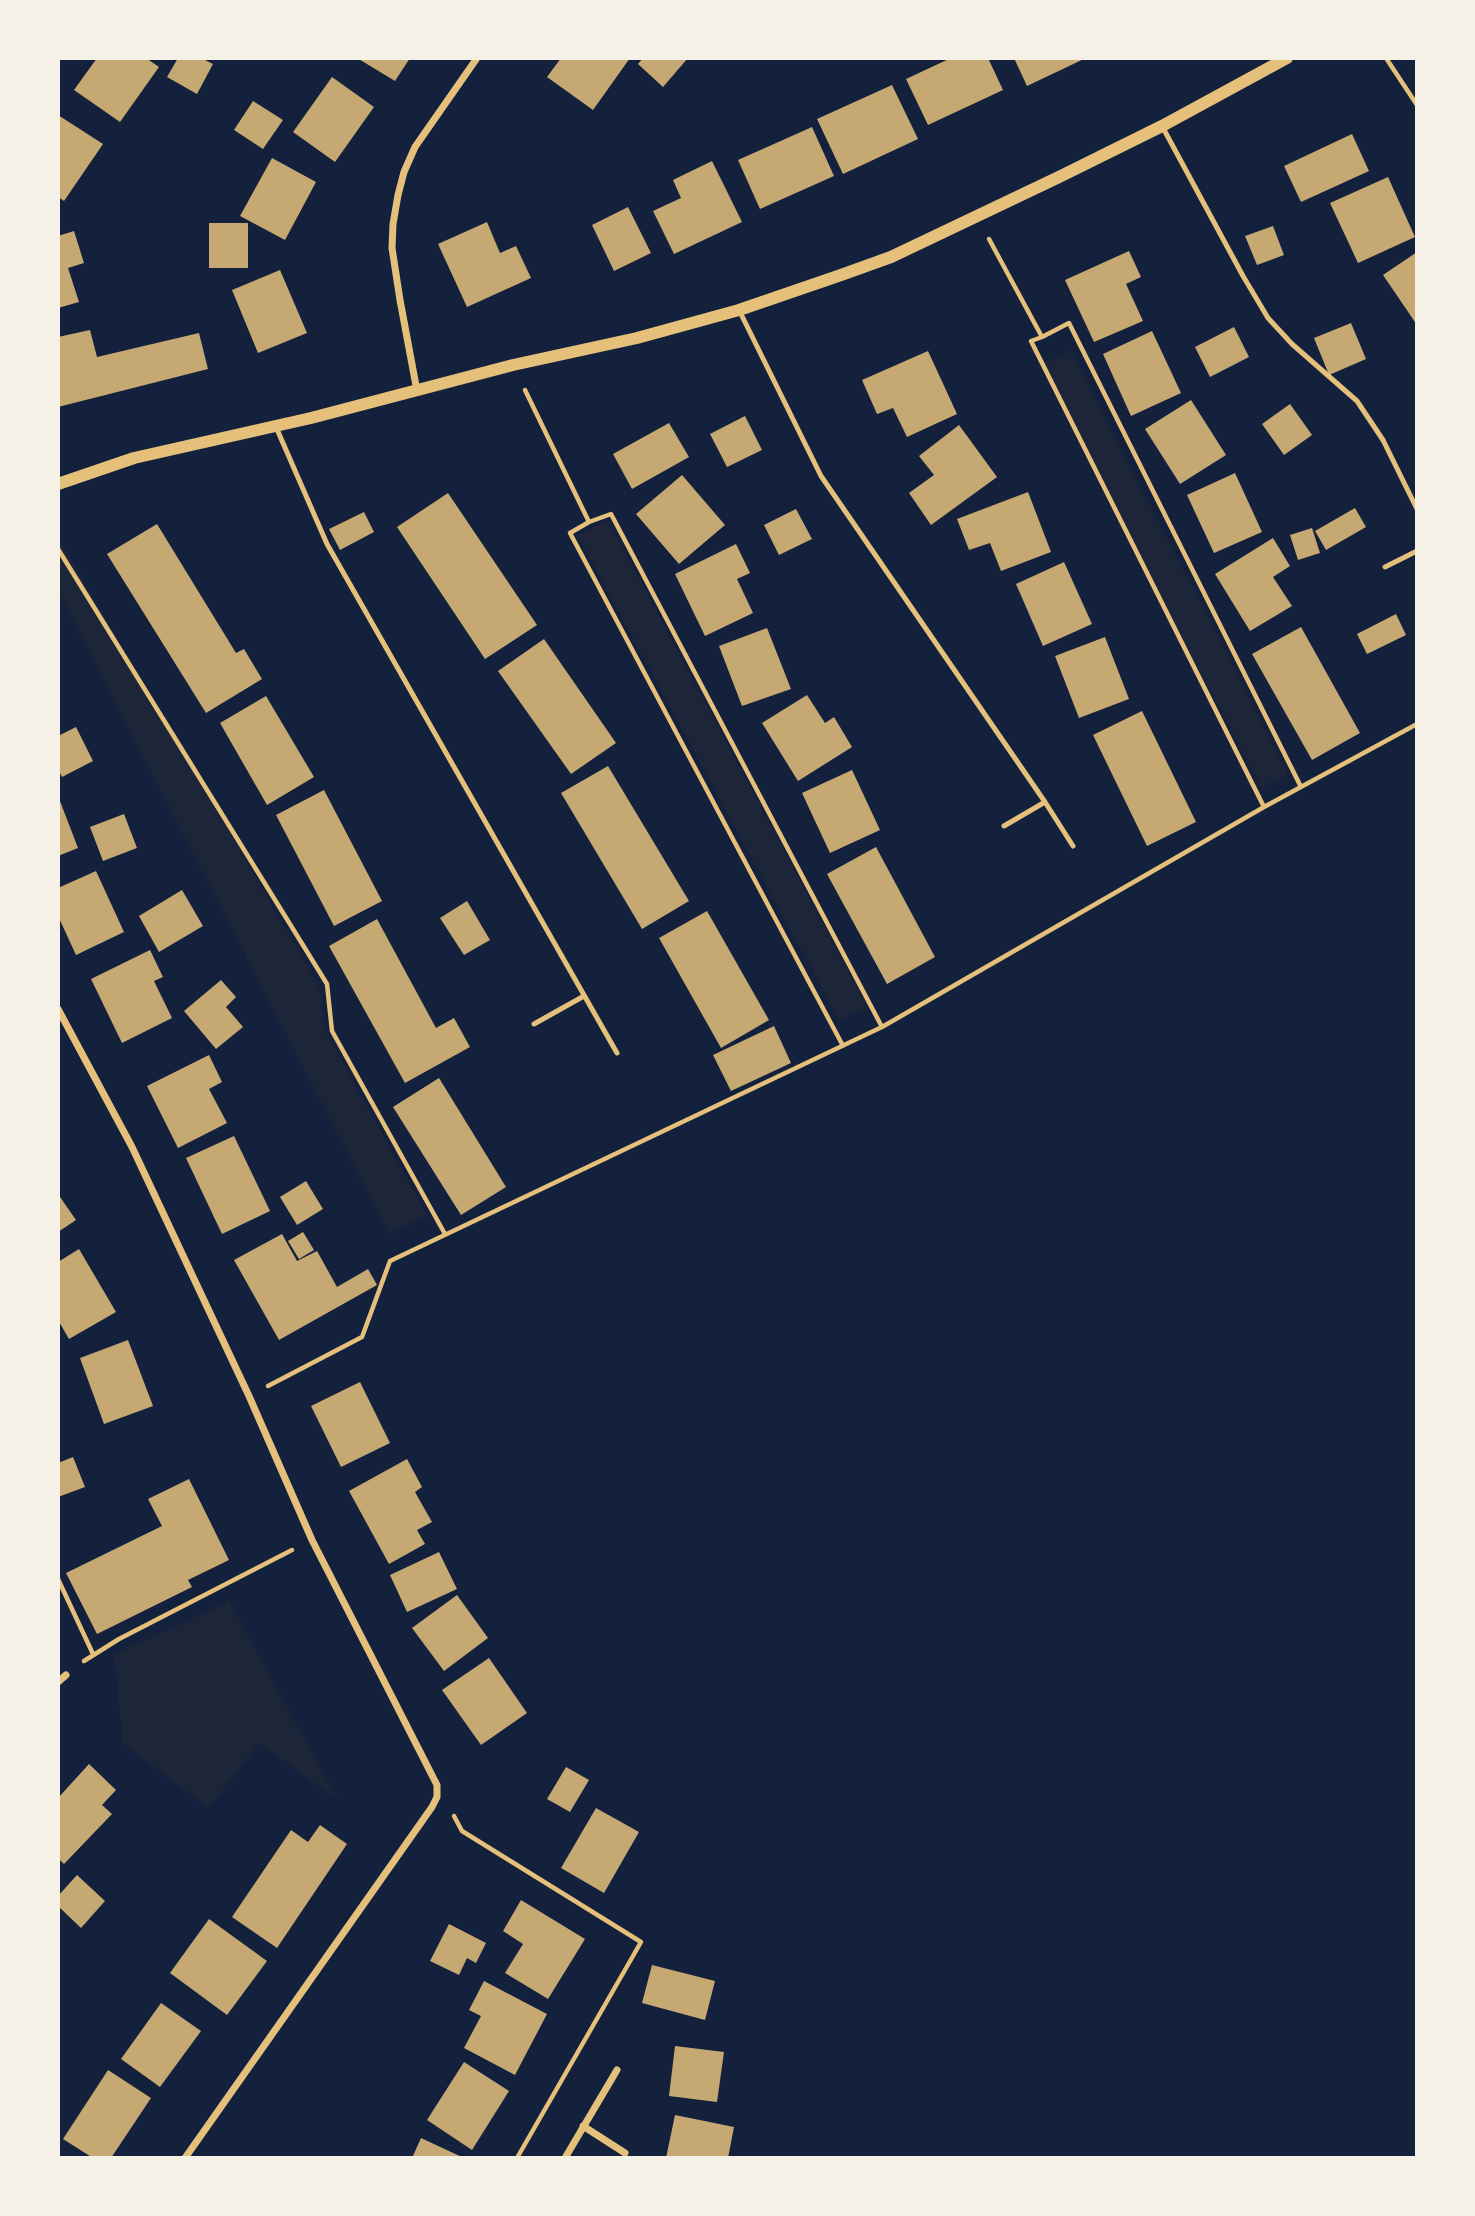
<!DOCTYPE html>
<style>
body{margin:0}
#map{position:relative;width:1475px;height:2216px;overflow:hidden;background:#14213d;font-family:"IBM Plex Serif",serif}
canvas{display:block}
.frame{position:absolute;inset:0;border:60px solid #f6f1e7;pointer-events:none}
</style>
<div id="map">
<canvas width="1475" height="2216"></canvas>
<div class="frame"></div>
</div>
<script>
const c = document.querySelector('canvas').getContext('2d');
c.lineJoin = 'round';
function fill(path, color) { c.fillStyle = color; c.fill(path, 'evenodd'); }
const shape = rows => new Path2D(rows.map(r => 'M' + r).join(''));
function strokePath(path, color, width, dash) { c.strokeStyle = color; c.lineWidth = width; c.lineCap = dash ? 'butt' : 'round'; c.setLineDash(dash || []); c.stroke(path); }
fill(shape([
 [1071,351,1288,774,1261,788,1041,365],
 [608,520,868,1008,839,1020,577,535],
 [58,537,319,986,325,1030,427,1215,389,1234,58,591],
 [229,1601,338,1800,259,1743,209,1808,123,1744,114,1655]
]), '#1d2539');
fill(shape([
 [97,58,146,58,159,67,120,122,74,90],
 [178,58,201,58,213,64,197,94,167,77],
 [357,58,410,58,395,81],
 [561,58,630,58,593,110,547,77],
 [643,58,688,58,663,87,638,64],
 [951,58,988,58,1003,90,928,125,906,79],
 [1014,58,1086,58,1027,86],
 [332,77,374,107,335,162,293,132],
 [892,85,918,139,843,174,817,119],
 [253,101,283,120,263,149,234,130],
 [58,115,103,144,64,201,58,197],
 [812,127,834,176,760,209,738,160],
 [1352,134,1369,171,1301,202,1284,166],
 [272,158,316,182,285,240,240,216],
 [712,161,742,222,674,254,653,211,681,198,673,180],
 [1388,177,1415,237,1358,263,1330,203],
 [628,207,651,253,614,271,592,225],
 [487,222,500,253,516,246,531,278,467,307,438,244],
 [209,223,248,223,248,268,209,268],
 [1273,226,1284,255,1257,265,1245,236],
 [74,231,84,263,68,268,79,302,58,308,58,236],
 [1129,251,1141,277,1126,284,1143,321,1094,342,1065,280],
 [1417,252,1417,325,1383,275],
 [280,270,307,333,258,353,232,290],
 [1351,323,1366,359,1329,375,1314,338],
 [1234,327,1249,357,1210,377,1195,347],
 [90,330,97,357,199,333,208,369,58,407,58,337],
 [1152,331,1181,393,1131,416,1103,354],
 [928,351,957,414,907,437,893,408,877,414,862,380],
 [1191,400,1226,455,1180,484,1145,429],
 [1290,404,1312,435,1284,455,1262,424],
 [745,416,762,450,727,467,710,434],
 [669,423,689,457,632,489,613,454],
 [959,425,997,477,931,525,909,493,934,475,919,456],
 [1235,473,1262,532,1214,553,1187,495],
 [682,475,725,525,679,564,636,514],
 [1028,492,1051,552,1001,571,990,543,969,550,957,519],
 [448,493,537,625,485,659,397,527],
 [1355,508,1366,527,1326,550,1315,531],
 [796,509,812,539,779,555,764,525],
 [364,512,374,532,340,550,329,529],
 [157,524,236,653,244,649,262,679,206,713,107,554],
 [1312,528,1320,553,1298,560,1290,535],
 [1273,538,1290,566,1273,577,1292,606,1250,631,1215,574],
 [736,544,750,573,737,579,753,613,705,636,675,574],
 [1064,562,1092,624,1043,646,1016,584],
 [1396,614,1406,635,1367,654,1357,634],
 [1301,627,1360,733,1312,760,1252,654],
 [767,628,791,689,742,706,719,646],
 [1105,637,1129,699,1079,718,1055,656],
 [544,639,616,743,571,774,498,671],
 [807,695,825,723,834,717,852,747,798,781,762,723],
 [266,696,314,777,267,805,220,723],
 [1142,711,1196,822,1147,846,1093,735],
 [76,727,93,761,62,777,58,769,58,736],
 [608,766,689,901,642,929,561,793],
 [852,770,880,830,830,853,802,793],
 [324,790,382,901,334,926,276,815],
 [58,796,78,848,58,856],
 [124,814,137,848,103,861,90,827],
 [876,847,935,957,887,984,827,874],
 [96,871,124,932,76,955,58,916,58,888],
 [182,890,203,926,159,952,139,916],
 [467,901,490,940,464,955,440,918],
 [707,911,769,1020,721,1048,659,938],
 [377,919,436,1028,454,1018,470,1047,405,1083,329,946],
 [150,950,163,977,154,981,172,1018,122,1043,91,979],
 [221,980,236,997,226,1007,243,1027,216,1049,184,1011],
 [774,1026,791,1063,731,1091,713,1055],
 [209,1055,222,1082,209,1089,227,1123,178,1148,147,1086],
 [439,1078,506,1187,461,1215,393,1107],
 [234,1136,270,1211,222,1234,186,1158],
 [306,1181,323,1209,297,1225,280,1197],
 [58,1194,76,1220,58,1232],
 [303,1232,314,1250,299,1259,288,1241],
 [282,1234,297,1261,317,1251,337,1287,368,1269,377,1285,279,1340,234,1260],
 [79,1249,116,1312,69,1339,58,1320,58,1262],
 [128,1340,153,1406,104,1424,80,1358],
 [360,1382,390,1443,341,1467,311,1406],
 [73,1457,85,1487,58,1497,58,1463],
 [407,1459,422,1487,415,1492,432,1522,417,1530,425,1544,389,1564,349,1491],
 [189,1479,229,1560,188,1580,192,1587,97,1634,66,1573,162,1526,148,1499],
 [439,1552,457,1589,407,1612,390,1575],
 [457,1595,488,1638,444,1671,412,1628],
 [489,1658,527,1713,481,1745,442,1690],
 [89,1764,116,1790,102,1805,112,1814,64,1864,58,1858,58,1798],
 [566,1767,589,1780,570,1812,547,1799],
 [596,1808,639,1832,604,1893,561,1868],
 [320,1825,347,1844,277,1948,232,1917,291,1830,308,1842],
 [77,1875,105,1901,81,1928,58,1906,58,1896],
 [521,1900,585,1939,548,1999,505,1973,523,1944,503,1931],
 [209,1919,267,1961,227,2015,170,1973],
 [449,1924,486,1943,476,1963,467,1958,459,1975,430,1961],
 [652,1965,715,1981,705,2020,642,2003],
 [484,1981,547,2014,515,2075,464,2048,481,2016,469,2010],
 [161,2003,201,2031,160,2087,121,2059],
 [675,2046,724,2052,717,2102,669,2096],
 [464,2062,509,2091,472,2150,427,2120],
 [108,2070,151,2098,111,2158,93,2158,63,2139],
 [675,2115,734,2127,728,2158,666,2158],
 [421,2138,464,2158,412,2158]
]), '#c6a872');
strokePath(shape([
 [1386,58,1417,105],
 [989,239,1042,337,1031,341,1264,807],
 [1042,337,1069,323,1301,787],
 [525,390,589,522,570,533,842,1044],
 [589,522,611,514,882,1027],
 [58,549,327,984,332,1031,445,1234],
 [268,1386,362,1337,390,1261,882,1027,1264,807,1417,724],
 [58,1579,93,1654],
 [84,1661,119,1639,292,1550],
 [454,1816,462,1831,641,1942,517,2158]
]), '#e5c07b', 4.5);
strokePath(shape([
 [1162,126,1243,276,1268,318,1292,344,1357,401,1383,440,1417,509],
 [740,312,821,476,1045,802,1073,846],
 [276,427,327,544,617,1053],
 [1385,567,1417,551],
 [1004,826,1045,802],
 [534,1024,584,996]
]), '#e5c07b', 5);
strokePath(shape([
 [417,391,400,300,392,248,393,224,398,195,404,172,415,147,477,58],
 [58,1009,132,1147,249,1396,312,1540,437,1785,437,1797,432,1807,185,2158],
 [58,1682,66,1675],
 [583,2126,625,2153],
 [565,2158,617,2070]
]), '#e5c07b', 7);
strokePath(shape([
 [58,484,134,458,311,418,513,365,637,338,739,310,841,275,891,257,1059,177,1162,126,1287,58]
]), '#e5c07b', 12);
</script>
